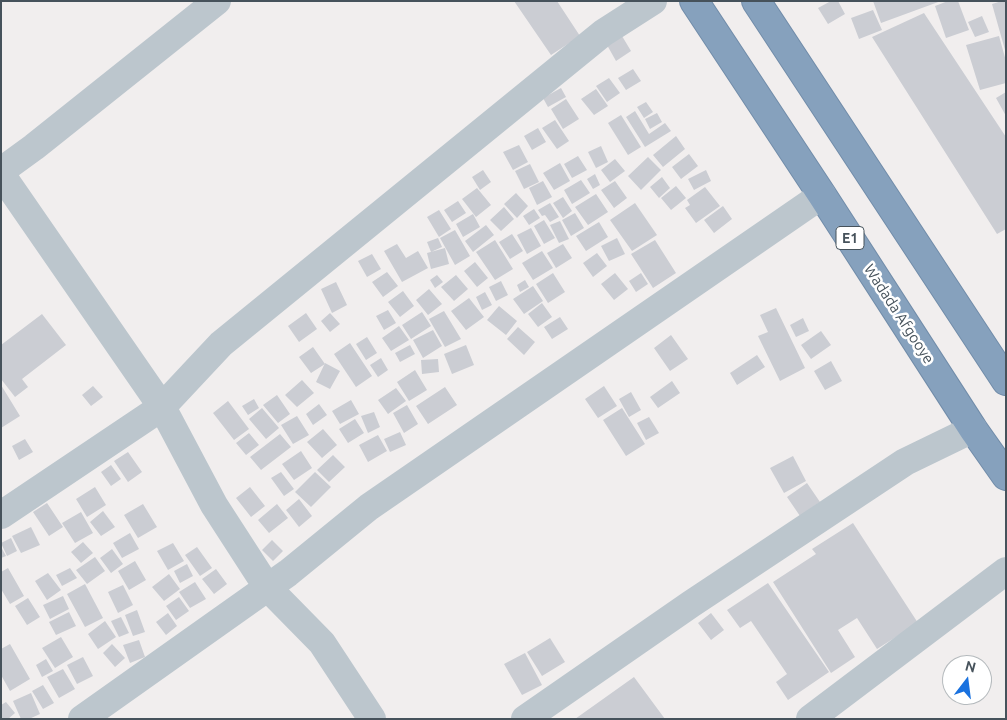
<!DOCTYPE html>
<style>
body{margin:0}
#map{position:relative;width:1007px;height:720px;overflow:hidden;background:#f1eeee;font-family:Ubuntu,sans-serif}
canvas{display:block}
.frame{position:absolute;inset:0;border:2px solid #46525b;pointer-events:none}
.north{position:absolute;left:942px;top:655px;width:50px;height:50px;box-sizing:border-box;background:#fff;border:1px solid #b5babd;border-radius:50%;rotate:15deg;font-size:14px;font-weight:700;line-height:20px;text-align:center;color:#46525b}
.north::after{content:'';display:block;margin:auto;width:18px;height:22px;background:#1a72df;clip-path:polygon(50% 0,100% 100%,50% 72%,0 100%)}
</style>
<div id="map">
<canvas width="1007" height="720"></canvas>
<div class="frame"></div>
<div class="north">N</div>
</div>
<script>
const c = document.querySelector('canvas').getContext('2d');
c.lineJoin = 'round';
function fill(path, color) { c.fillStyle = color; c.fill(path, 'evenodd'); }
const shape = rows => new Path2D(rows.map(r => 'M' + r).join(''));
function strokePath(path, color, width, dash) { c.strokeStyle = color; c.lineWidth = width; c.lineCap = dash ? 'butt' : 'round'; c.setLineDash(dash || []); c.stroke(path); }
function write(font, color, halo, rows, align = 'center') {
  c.font = font + ' Ubuntu,sans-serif'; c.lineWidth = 5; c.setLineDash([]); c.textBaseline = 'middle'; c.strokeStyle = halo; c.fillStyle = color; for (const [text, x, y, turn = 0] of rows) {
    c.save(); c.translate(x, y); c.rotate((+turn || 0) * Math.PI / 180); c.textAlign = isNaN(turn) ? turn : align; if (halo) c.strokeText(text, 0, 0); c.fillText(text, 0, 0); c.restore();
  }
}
fill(shape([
 [514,1,557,1,580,36,551,55],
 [831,1,838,1,845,14,828,24,818,8],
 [873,1,941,1,881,23],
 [948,1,958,1,969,30,946,38,935,6],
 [1002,1,1006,1,1005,50,992,4],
 [873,10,882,30,859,39,851,18],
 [924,13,1006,137,1006,229,997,234,872,37],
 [982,16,989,32,975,37,968,22],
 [622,36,631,51,616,61,607,45],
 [999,36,1006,61,1006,83,980,90,966,45],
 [633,69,641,81,626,90,618,78],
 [609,78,620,93,607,102,596,86],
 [561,88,566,97,548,107,543,98],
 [596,89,608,106,594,115,581,99],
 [1006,92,1006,116,996,98],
 [566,99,579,119,563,129,551,109],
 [646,102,653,112,644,118,637,107],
 [635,111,649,134,665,123,671,131,645,147,626,117],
 [657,113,662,122,650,129,645,119],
 [621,115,641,147,628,155,608,123],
 [555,120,569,141,557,149,542,128],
 [538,128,546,142,532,150,524,136],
 [676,136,685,149,663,167,653,155],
 [519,145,528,162,513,170,503,152],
 [601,146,608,162,596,168,588,152],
 [689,154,698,166,681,179,672,167],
 [578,156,587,170,572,178,564,164],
 [648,157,661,170,641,190,628,176],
 [615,159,625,171,610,182,601,170],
 [560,163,570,181,554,190,543,173],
 [530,164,539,182,524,189,515,171],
 [483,170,491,182,480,190,472,177],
 [706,170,711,181,694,190,688,179],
 [595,174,600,185,593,189,587,179],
 [662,177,670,188,659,198,650,187],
 [581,180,590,193,572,204,564,190],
 [543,181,552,197,537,205,529,188],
 [615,181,627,198,614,208,601,190],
 [676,186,686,198,671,210,661,198],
 [705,187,720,206,696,223,685,208,690,205,687,200],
 [477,188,491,205,476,217,462,199],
 [516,193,528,206,517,218,504,204],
 [596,194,608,212,588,225,575,207],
 [563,197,572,211,563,218,553,203],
 [458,201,466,213,452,222,444,210],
 [550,203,559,217,550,222,545,215,542,216,538,210],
 [635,203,657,235,632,251,610,220],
 [723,206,732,219,714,233,704,220],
 [504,207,514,219,501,231,490,220],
 [534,209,540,218,529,225,523,216],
 [439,210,451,229,439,237,427,217],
 [575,213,584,228,571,236,562,220],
 [473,214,480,227,463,237,456,224],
 [544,220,555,238,544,244,534,226],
 [560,221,569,239,559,243,550,225],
 [599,222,608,237,586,251,576,236],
 [486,225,494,235,473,252,465,241],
 [531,228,541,246,527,254,517,235],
 [455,230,470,256,455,265,440,238],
 [512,234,523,251,510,259,499,242],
 [438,238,442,247,431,252,427,242],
 [617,238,625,254,609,261,601,246],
 [495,240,513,269,495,280,476,252],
 [655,240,676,273,653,288,631,254],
 [397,244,406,258,418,251,428,268,402,282,384,251],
 [563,244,572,258,556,268,547,253],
 [445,248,449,264,431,269,427,253],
 [542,251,553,268,533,280,522,263],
 [597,253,607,266,593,277,583,263],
 [372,254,381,269,367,277,358,261],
 [475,262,488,278,477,287,464,271],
 [387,272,398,286,383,297,372,282],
 [553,273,565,292,548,303,536,284],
 [615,273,628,289,614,300,601,284],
 [641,273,648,284,636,292,629,281],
 [437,275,443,282,435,288,430,280],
 [456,275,468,289,454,301,441,287],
 [525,280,529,287,520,292,517,285],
 [501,281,508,295,496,301,489,287],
 [336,282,347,305,332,313,321,289],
 [533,286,543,301,524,314,513,299],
 [429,289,442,304,428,315,416,300],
 [403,291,414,306,400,317,388,302],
 [485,292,492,305,482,310,476,297],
 [469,298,484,317,466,330,451,311],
 [542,303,552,317,538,327,528,314],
 [499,306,517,321,506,335,487,320],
 [776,308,805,368,780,381,758,336,768,332,760,315],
 [388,310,396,323,384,330,376,316],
 [444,311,461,339,445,347,429,319],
 [422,312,431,326,411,339,402,325],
 [306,313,317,329,299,342,288,326],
 [330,313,340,324,330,332,321,321],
 [42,314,66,345,22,379,28,387,15,397,1,379,1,345],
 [560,317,568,329,552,339,544,327],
 [803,318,809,331,796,337,790,325],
 [399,326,409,340,391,351,382,338],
 [518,327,535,342,524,355,507,339],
 [433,330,442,346,423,358,413,340],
 [821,331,831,345,811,359,801,345],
 [671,335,688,359,670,371,654,348],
 [367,337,377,353,366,360,356,344],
 [350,343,372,376,356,387,334,354],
 [410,345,415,354,400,362,395,353],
 [466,345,474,365,452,374,444,354],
 [313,347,325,364,311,373,299,357],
 [757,355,765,367,737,385,730,373],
 [381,358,388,370,378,377,370,365],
 [438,359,439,372,422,374,421,360],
 [831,361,842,381,825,390,814,371],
 [325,363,340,371,330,389,316,382],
 [415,370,427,390,409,401,397,382],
 [302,380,314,393,297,407,285,395],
 [672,381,680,393,658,408,650,397],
 [1,385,20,416,1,428],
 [93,386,103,397,91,406,82,395],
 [604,386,617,406,598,418,585,399],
 [445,387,457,405,428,424,416,406],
 [396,388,406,401,388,414,378,400],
 [631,392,641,410,629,417,619,399],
 [277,395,290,414,278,423,263,405],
 [254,399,259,408,248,415,242,406],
 [351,400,359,414,340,424,332,411],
 [228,401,249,429,234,440,213,413],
 [319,404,327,415,313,425,306,414],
 [407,405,418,424,404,433,393,413],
 [262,408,279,428,266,439,249,419],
 [622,408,645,444,626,456,603,420],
 [374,412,380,427,368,433,361,416],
 [297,416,309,435,293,444,281,425],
 [649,417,659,433,646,440,637,423],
 [355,419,364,433,348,443,339,429],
 [323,429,337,445,322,458,307,442],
 [400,432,406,445,390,452,384,439],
 [249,433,259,445,246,455,236,443],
 [280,434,291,447,261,470,250,457],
 [378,435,387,451,368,462,359,445],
 [25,439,33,452,19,460,12,446],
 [301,451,312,468,294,480,282,464],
 [128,452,142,472,128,482,114,461],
 [333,455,345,467,329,482,317,470],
 [793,456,806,481,784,493,770,468],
 [111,465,121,479,111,486,101,472],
 [281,472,294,489,284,496,271,478],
 [315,472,331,487,311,507,295,492],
 [807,483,820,502,800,516,787,497],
 [95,487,106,505,87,517,76,499],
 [250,487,265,506,251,517,236,498],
 [299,499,312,516,299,527,286,510],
 [47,503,63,527,49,536,33,512],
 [143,504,157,527,138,538,124,515],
 [277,504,288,518,269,533,258,520],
 [103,511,115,527,101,536,90,522],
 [81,512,93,533,75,543,62,523],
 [853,523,918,623,877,649,857,618,838,630,855,657,831,673,773,582,816,554,812,549],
 [31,527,40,545,21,553,12,536],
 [130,533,139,549,122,558,113,543],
 [11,538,17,551,7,556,1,543],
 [272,540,283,551,273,561,262,550],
 [83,542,93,553,81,563,71,552],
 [173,543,184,561,168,570,157,551],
 [1,547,6,556,1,558],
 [197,547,212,568,200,576,185,555],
 [112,549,123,564,111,573,100,558],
 [95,557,105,571,87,584,76,570],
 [135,561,146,580,129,590,118,571],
 [187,564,193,576,180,583,174,571],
 [8,568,24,596,10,604,1,589,1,572],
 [70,568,77,578,62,586,56,575],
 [216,569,227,584,214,594,202,579],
 [48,573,61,590,47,600,35,581],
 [169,574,180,589,164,601,152,587],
 [195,582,206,599,190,608,179,592],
 [768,583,829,672,788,700,776,682,787,674,751,621,740,628,727,610],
 [85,584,103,618,85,627,67,594],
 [123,585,133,605,118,613,108,592],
 [63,596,69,609,50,619,43,605],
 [179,597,189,611,176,620,166,606],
 [28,598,40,617,27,625,15,606],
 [137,610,145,632,133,636,125,615],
 [69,612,76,626,56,635,49,622],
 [168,613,177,626,166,635,156,622],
 [711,613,724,630,711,640,698,623],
 [121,617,129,633,119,637,111,621],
 [105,621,116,637,98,649,88,634],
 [61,637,73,657,55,668,42,648],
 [550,638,565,662,542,676,527,652],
 [139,640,145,657,130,663,123,645],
 [10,644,30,679,10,691,1,675,1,649],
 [112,644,125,658,115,667,103,653],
 [525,653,542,685,522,695,504,664],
 [83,657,93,676,77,684,67,665],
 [46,659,53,671,42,677,36,665],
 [63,669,75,689,59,698,47,677],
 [634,677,665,719,575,719],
 [43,685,54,703,43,709,32,691],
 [31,693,40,714,29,719,21,719,13,701],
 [6,702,15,713,8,719,1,719,1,705]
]), '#cbcdd3');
const highway = shape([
 [694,1,822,195,973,429,1006,476],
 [756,1,1006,381]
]);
strokePath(highway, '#718ca9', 30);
strokePath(shape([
 [1,171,34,147,217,1],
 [1,174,162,407,214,505,267,587,322,643,372,719],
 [1,515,162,407,221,344,603,33,653,1],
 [82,719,288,573,369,507,822,195],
 [525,719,691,604,905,462,973,429],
 [810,719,1006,571]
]), '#bcc6cd', 28);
strokePath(highway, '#86a1bd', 28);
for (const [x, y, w] of [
 [850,238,28]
]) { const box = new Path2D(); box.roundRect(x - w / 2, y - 11.5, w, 23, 4); c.fillStyle = '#fff'; c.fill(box); strokePath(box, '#46525b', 1); }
write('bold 14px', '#46525b', null, [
 ["E1",850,238]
]);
write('15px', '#46525b', '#fff', [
 ["Wadada Afgooye",899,314,57]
]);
</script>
